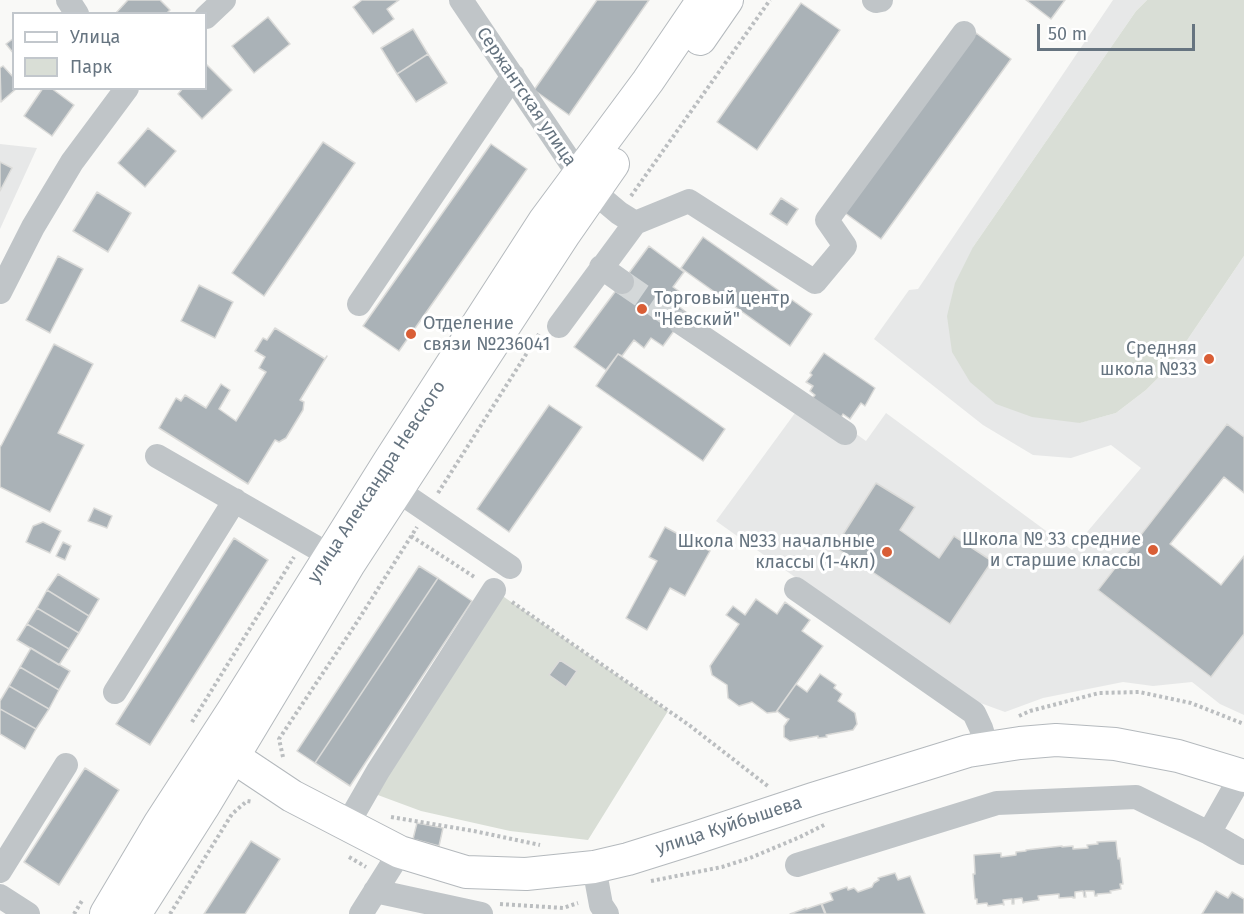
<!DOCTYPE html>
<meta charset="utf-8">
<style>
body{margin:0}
#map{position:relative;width:1244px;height:914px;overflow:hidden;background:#f9f9f7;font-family:"Fira Sans",sans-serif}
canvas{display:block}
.legend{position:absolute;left:12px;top:12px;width:195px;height:78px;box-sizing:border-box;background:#fff;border:2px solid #c2c7cc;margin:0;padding:8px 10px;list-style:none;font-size:18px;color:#667480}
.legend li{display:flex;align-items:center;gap:12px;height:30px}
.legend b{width:30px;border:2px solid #c2c7cc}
.scale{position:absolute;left:1037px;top:24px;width:158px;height:27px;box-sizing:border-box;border:3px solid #667480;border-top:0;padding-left:8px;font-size:18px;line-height:21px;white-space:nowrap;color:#667480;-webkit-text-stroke:4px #fff;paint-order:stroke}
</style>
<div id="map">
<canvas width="1244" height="914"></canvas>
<ul class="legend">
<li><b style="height:8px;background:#fff"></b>Улица</li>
<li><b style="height:16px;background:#d9ded6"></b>Парк</li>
</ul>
<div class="scale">50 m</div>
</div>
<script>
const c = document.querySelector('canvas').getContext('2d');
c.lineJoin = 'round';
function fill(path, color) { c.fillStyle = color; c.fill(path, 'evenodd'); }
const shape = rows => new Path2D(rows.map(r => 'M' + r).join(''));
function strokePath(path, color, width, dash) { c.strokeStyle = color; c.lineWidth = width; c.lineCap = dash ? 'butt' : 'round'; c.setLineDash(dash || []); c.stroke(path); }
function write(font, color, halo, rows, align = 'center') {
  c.font = font + ' "Fira Sans",sans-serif'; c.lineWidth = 6; c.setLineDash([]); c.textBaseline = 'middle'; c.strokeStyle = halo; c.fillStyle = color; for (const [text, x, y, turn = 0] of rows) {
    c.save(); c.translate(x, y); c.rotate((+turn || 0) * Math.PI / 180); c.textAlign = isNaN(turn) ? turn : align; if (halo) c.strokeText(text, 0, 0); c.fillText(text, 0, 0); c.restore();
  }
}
fill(shape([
 [1113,0,1147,0,1136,11,973,247,1079,423,1116,413,1146,390,1169,367,1244,256,1244,437,1226,424,1098,589,1210,677,1244,634,1244,715,1220,704,1192,682,1153,686,1123,682,1043,698,1005,712,964,697,716,521,806,398,866,441,886,413,1072,550,1141,468,1111,445,1071,458,1033,455,983,425,874,339,909,290,918,289],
 [0,144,37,148,0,229]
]), '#e7e8e8');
fill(shape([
 [1147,0,1244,0,1244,256,1169,367,1146,390,1116,413,1080,423,1032,417,996,404,970,382,952,352,947,316,955,283,973,247,1136,11],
 [494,590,668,711,588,840,510,831,421,811,367,791]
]), '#d9ded6');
const building = shape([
 [128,0,160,0,170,10,166,14,115,14,128,0],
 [362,0,399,0,387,9,394,19,373,34,353,7,362,0],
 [597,0,649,0,569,115,534,90,597,0],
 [1026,0,1065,0,1051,19,1026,0],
 [801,3,840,30,757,150,717,122,801,3],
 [268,17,290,44,254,73,232,46,268,17],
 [413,29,428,54,397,74,381,48,413,29],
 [976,33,1011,59,881,239,845,213,976,33],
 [14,38,14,54,6,44,14,38],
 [428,54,447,83,416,102,397,74,428,54],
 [207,65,232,90,202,119,178,94,183,88,206,88,206,67,207,65],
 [3,66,14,78,14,88,17,88,1,102,0,68,3,66],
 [43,88,51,88,74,105,52,136,24,116,43,88],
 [148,128,176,151,145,187,118,163,148,128],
 [323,142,355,163,264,296,232,273,323,142],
 [491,144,527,169,399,351,363,326,491,144],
 [0,162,12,168,0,191,0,162],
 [97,192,131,213,108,252,73,231,97,192],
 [781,198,798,209,787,225,770,214,781,198],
 [703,237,812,314,790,346,681,268,703,237],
 [649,246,684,272,673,287,683,294,676,304,687,313,663,346,651,338,644,348,634,340,622,356,618,354,606,370,574,347,649,246],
 [58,256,83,269,50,333,26,320,58,256],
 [199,285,233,302,215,338,181,321,199,285],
 [275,328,325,359,327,356,300,400,304,402,303,410,286,438,279,442,275,440,248,484,159,428,176,398,181,401,185,395,206,408,221,384,230,390,219,409,236,421,266,372,259,368,265,357,255,351,263,338,267,340,275,328],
 [54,344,93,364,58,433,84,445,50,512,0,487,0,446,1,446,54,344],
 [824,353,875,388,865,406,861,403,850,419,843,414,839,421,810,401,815,395,810,391,813,386,806,382,812,375,810,373,824,353],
 [618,354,725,429,703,461,596,386,618,354],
 [549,405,582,427,509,532,477,509,549,405],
 [1227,424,1244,437,1244,493,1224,477,1170,544,1221,585,1244,556,1244,634,1211,677,1098,590,1227,424],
 [876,483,915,507,900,530,939,558,954,536,992,561,950,624,835,547,876,483],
 [94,508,112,516,107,528,88,521,94,508],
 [43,522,61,531,50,553,26,542,33,526,43,522],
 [665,527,710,551,685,596,670,588,647,630,626,618,657,561,649,557,665,527],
 [234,538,268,560,150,745,116,724,234,538],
 [63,542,71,546,65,560,56,556,63,542],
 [419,566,438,578,315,763,297,751,419,566],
 [58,574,99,599,89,616,47,590,58,574],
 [438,578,472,601,350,786,315,763,438,578],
 [47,590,89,616,79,633,37,608,47,590],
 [756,599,777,614,785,602,810,620,802,631,823,646,776,712,767,713,752,702,739,706,728,698,727,685,712,675,710,666,739,624,726,615,733,606,745,615,756,599],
 [37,608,79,633,69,649,27,624,37,608],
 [27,624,69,649,59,665,17,640,27,624],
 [31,648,70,671,59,690,20,667,31,648],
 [560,660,577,671,566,687,549,675,560,660],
 [20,667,59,690,49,709,9,686,20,667],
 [820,674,836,685,834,688,842,694,838,701,855,713,857,724,853,730,826,735,827,737,818,738,818,736,790,741,784,737,784,726,789,719,786,718,777,711,796,684,807,692,820,674],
 [9,686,49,709,36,729,0,709,0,701,9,686],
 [0,709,36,729,25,749,0,734,0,709],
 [85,768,119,790,59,885,24,862,85,768],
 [417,823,443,828,439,846,413,839,417,823],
 [251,841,280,859,245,914,204,914,251,841],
 [1116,841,1118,859,1120,858,1123,884,1120,884,1121,889,1110,891,1111,893,1097,894,1097,896,1095,896,1094,891,1085,891,1086,897,1084,897,1083,891,1075,892,1075,898,1073,898,1073,897,1059,898,1059,894,1038,896,1039,900,1025,902,1023,903,1022,898,1014,899,1014,904,1012,904,1012,899,1003,900,1004,905,1002,904,988,906,987,903,977,904,977,899,975,899,973,874,975,874,974,855,1001,853,1001,857,1016,855,1016,852,1026,851,1026,850,1062,846,1062,847,1073,846,1073,849,1088,848,1087,845,1098,844,1097,842,1116,841],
 [895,873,898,880,910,876,925,914,826,914,822,904,833,900,830,893,847,887,848,890,854,888,858,892,872,887,874,883,879,880,878,878,895,873],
 [1216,891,1228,898,1232,892,1244,899,1244,914,1202,914,1216,891],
 [821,904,825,914,790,914,806,908,806,909,821,904]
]);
fill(building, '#aab2b7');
strokePath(building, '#dbdbd9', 1.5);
strokePath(shape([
 [622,282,680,322]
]), '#d4d8d9', 24, [24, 12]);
const major = shape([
 [700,39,727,0],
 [217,746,292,796,400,852,466,872,526,874,594,867,628,859,695,838,813,799,968,751,1020,743,1056,740,1115,744,1178,756,1244,776],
 [106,914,160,823,234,709,390,460,545,220,648,81,703,0],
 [135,914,203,807,349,564,565,233,613,164]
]);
strokePath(major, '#b4b9bd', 34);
strokePath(shape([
 [631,196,770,0],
 [438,493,539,334],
 [411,536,476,578],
 [512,602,689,725,769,787],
 [1019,716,1030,711,1099,693,1139,692,1191,703,1244,724],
 [192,722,294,557],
 [283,757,279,739,357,622,417,527],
 [391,817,474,831,540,845],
 [349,857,366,867],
 [651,881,722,867,750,858,800,837,826,824],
 [500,904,563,908,578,903],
 [74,914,83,899],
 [170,914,232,814,247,801,253,802]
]), '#bbbec0', 4, [3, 3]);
strokePath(shape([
 [68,0,77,14],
 [461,0,579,175,594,192,619,213,635,223],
 [874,0,876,1,881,0],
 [206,17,224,0],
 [601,267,622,282],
 [0,292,33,227,72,162,127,88],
 [359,304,513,76],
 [680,322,845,433],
 [559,326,635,223,689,201,815,282,845,246,827,220,964,33],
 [157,456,329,555],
 [397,490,510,567],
 [796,589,974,713,981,728,987,748],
 [115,692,235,500],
 [347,825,378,771,494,590],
 [1209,833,1244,771],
 [797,865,997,803,1136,797,1209,833,1244,853],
 [594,867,601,905,607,914],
 [0,871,66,765],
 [375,891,481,914],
 [0,896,28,914],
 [361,914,400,852]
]), '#c0c5c8', 24);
strokePath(major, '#fff', 32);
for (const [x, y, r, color] of [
 [642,309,6,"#d95e36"],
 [411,334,6,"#d95e36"],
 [1209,359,6,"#d95e36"],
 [1153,550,6,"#d95e36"],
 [887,552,6,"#d95e36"]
]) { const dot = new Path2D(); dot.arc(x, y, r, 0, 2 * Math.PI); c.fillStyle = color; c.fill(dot); strokePath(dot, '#fff', 2); }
write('18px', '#667480', '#fff', [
 ["Сержантская улица",526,97,56],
 ["улица Александра Невского",377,482,-57],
 ["улица Куйбышева",729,826,-18]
]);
write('18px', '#667480', '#fff', [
 ["Торговый центр",654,299,"left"],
 ["\"Невский\"",654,320,"left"],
 ["Отделение",423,324,"left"],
 ["связи №236041",423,345,"left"],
 ["Средняя",1197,349],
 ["школа №33",1197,370],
 ["Школа № 33 средние",1141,540],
 ["и старшие классы",1141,561],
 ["Школа №33 начальные",875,542],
 ["классы (1-4кл)",875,563]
], 'right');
</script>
